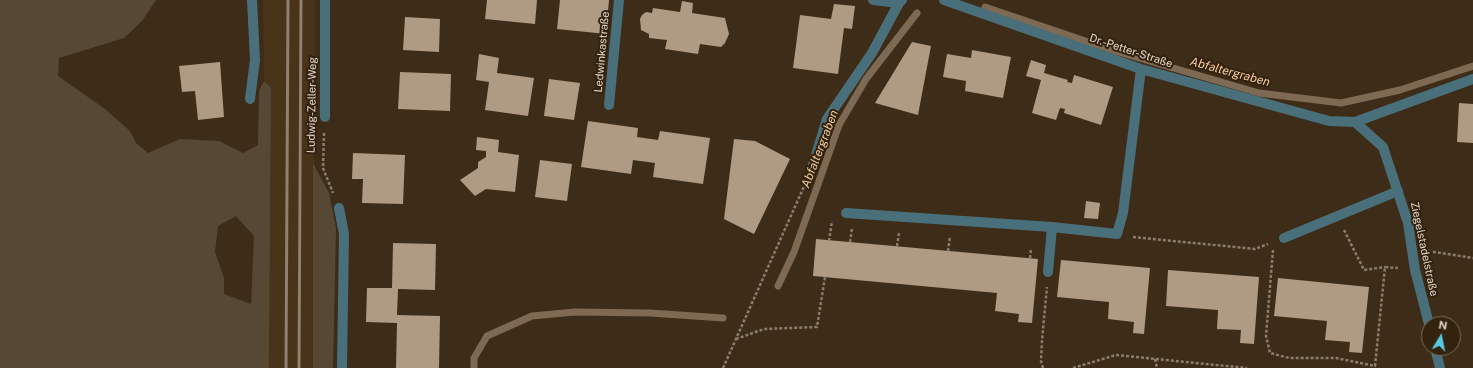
<!DOCTYPE html>
<meta charset="utf-8">
<style>
body{margin:0}
#map{position:relative;width:1473px;height:368px;overflow:hidden;background:#3d2c18;font-family:"Public Sans",sans-serif}
canvas{display:block}
.north{position:absolute;left:1421px;top:316px;width:40px;height:40px;box-sizing:border-box;background:#33220e;border:1px solid #796a59;border-radius:50%;rotate:10deg;font-size:11px;font-weight:700;line-height:16px;text-align:center;color:#e1d6ca}
.north::after{content:'';display:block;margin:auto;width:14px;height:18px;background:#58c9e3;clip-path:polygon(50% 0,100% 100%,50% 72%,0 100%)}
</style>
<div id="map">
<canvas width="1473" height="368"></canvas>
<div class="north">N</div>
</div>
<script>
const c = document.querySelector('canvas').getContext('2d');
c.lineJoin = 'round';
function fill(path, color) { c.fillStyle = color; c.fill(path, 'evenodd'); }
const shape = rows => new Path2D(rows.map(r => 'M' + r).join(''));
function strokePath(path, color, width, dash) { c.strokeStyle = color; c.lineWidth = width; c.lineCap = dash ? 'butt' : 'round'; c.setLineDash(dash || []); c.stroke(path); }
function write(font, color, halo, rows, align = 'center') {
  c.font = font + ' "Public Sans",sans-serif'; c.lineWidth = 4; c.setLineDash([]); c.textBaseline = 'middle'; c.strokeStyle = halo; c.fillStyle = color; for (const [text, x, y, turn = 0] of rows) {
    c.save(); c.translate(x, y); c.rotate((+turn || 0) * Math.PI / 180); c.textAlign = isNaN(turn) ? turn : align; if (halo) c.strokeText(text, 0, 0); c.fillText(text, 0, 0); c.restore();
  }
}
fill(shape([
 [263,0,315,0,313,368,269,368,271,88,264,81]
]), '#493319');
fill(shape([
 [0,0,156,0,142,21,124,38,59,58,58,76,105,109,130,131,136,143,148,153,180,139,219,141,243,153,258,145,259,91,264,81,271,88,269,368,0,368],
 [236,216,254,236,251,304,224,294,224,278,215,252,218,226],
 [313,163,329,193,336,228,333,368,313,368]
]), '#574836');
strokePath(shape([
 [985,7,1115,51,1259,93,1341,103,1400,90,1473,66],
 [778,286,794,252,839,125,866,79,917,13],
 [474,368,474,358,487,336,532,316,575,312,650,313,723,318]
]), '#7e6953', 7);
fill(shape([
 [487,0,537,0,535,24,485,19],
 [560,0,609,0,606,34,557,29],
 [682,1,693,3,692,13,725,18,729,34,725,43,721,47,700,44,698,54,665,49,667,40,649,38,649,34,641,30,640,19,642,15,646,12,652,13,653,8,680,12],
 [834,4,855,6,852,29,844,28,838,74,793,68,800,15,831,19],
 [405,17,440,19,439,52,403,50],
 [912,42,931,46,918,115,875,103],
 [972,50,1011,57,1003,98,965,91,966,81,943,77,947,54,971,58],
 [479,54,499,58,497,73,534,78,528,116,485,110,489,82,476,80],
 [1031,60,1046,65,1044,73,1068,80,1067,82,1072,83,1074,75,1113,87,1101,125,1064,113,1065,109,1060,108,1056,120,1032,113,1041,80,1026,76],
 [220,62,224,117,198,120,195,91,182,92,179,66],
 [400,72,451,74,450,111,398,109],
 [549,79,580,83,574,120,544,116],
 [1459,103,1473,104,1473,143,1457,142],
 [588,121,638,128,637,137,658,140,660,131,710,138,703,184,653,177,655,163,633,160,631,174,581,167],
 [477,137,499,140,498,152,519,155,515,192,486,189,475,196,460,180,478,168,478,162,486,157,486,151,476,150],
 [734,139,755,141,790,159,754,234,724,219],
 [353,153,405,155,403,204,362,203,363,179,352,179],
 [540,160,572,164,567,201,535,197],
 [1086,201,1100,203,1098,219,1084,218],
 [816,239,1038,259,1032,323,1018,322,1019,314,995,311,997,293,813,276],
 [393,243,436,244,435,290,398,289,397,315,440,316,439,368,396,368,397,323,366,322,367,288,392,288],
 [1061,260,1150,268,1144,334,1133,333,1134,322,1108,319,1109,302,1057,297],
 [1168,270,1259,277,1254,344,1240,343,1241,330,1217,329,1218,310,1166,306],
 [1278,278,1369,287,1362,353,1349,352,1350,342,1325,340,1327,321,1274,316]
]), '#af9a83');
strokePath(shape([
 [324,133,323,168,333,193],
 [1344,230,1364,270,1385,267],
 [1133,237,1255,249,1268,244],
 [829,241,832,221],
 [850,242,852,229],
 [897,246,899,233],
 [1273,250,1266,336,1270,353,1289,358,1336,358,1375,366,1385,267,1398,268],
 [948,251,950,236],
 [1428,251,1473,258],
 [1030,258,1031,248],
 [736,339,764,329,817,327,825,277],
 [1155,359,1157,368],
 [723,368,806,182],
 [1043,368,1041,361,1042,340,1047,287],
 [1073,368,1116,355,1247,368]
]), '#8b7d6d', 2.5, [3, 2]);
strokePath(shape([
 [873,0,899,3,902,0],
 [944,0,1141,69,1329,121,1355,122,1473,79],
 [250,99,255,60,252,0],
 [609,105,619,0],
 [325,117,325,0],
 [1355,122,1383,147,1408,223,1415,270,1429,324],
 [812,168,827,119,872,53,899,3],
 [339,208,344,234,342,368],
 [846,213,1052,227],
 [1284,238,1398,191],
 [1048,272,1052,227,1117,234,1123,213,1141,69],
 [1435,348,1440,368]
]), '#49707a', 10);
strokePath(shape([
 [286,368,288,0],
 [299,368,301,0]
]), '#8f8171', 3);
write('11px', '#e1d6ca', '#33220e', [
 ["Dr.-Petter-Straße",1131,51,18],
 ["Ledwinkastraße",602,52,-85],
 ["Ludwig-Zeller-Weg",312,105,-89],
 ["Ziegelstadelstraße",1424,249,78]
]);
write('italic 12px', '#f5cea2', '#33220e', [
 ["Abfaltergraben",1230,72,15],
 ["Abfaltergraben",820,149,-69]
]);
</script>
